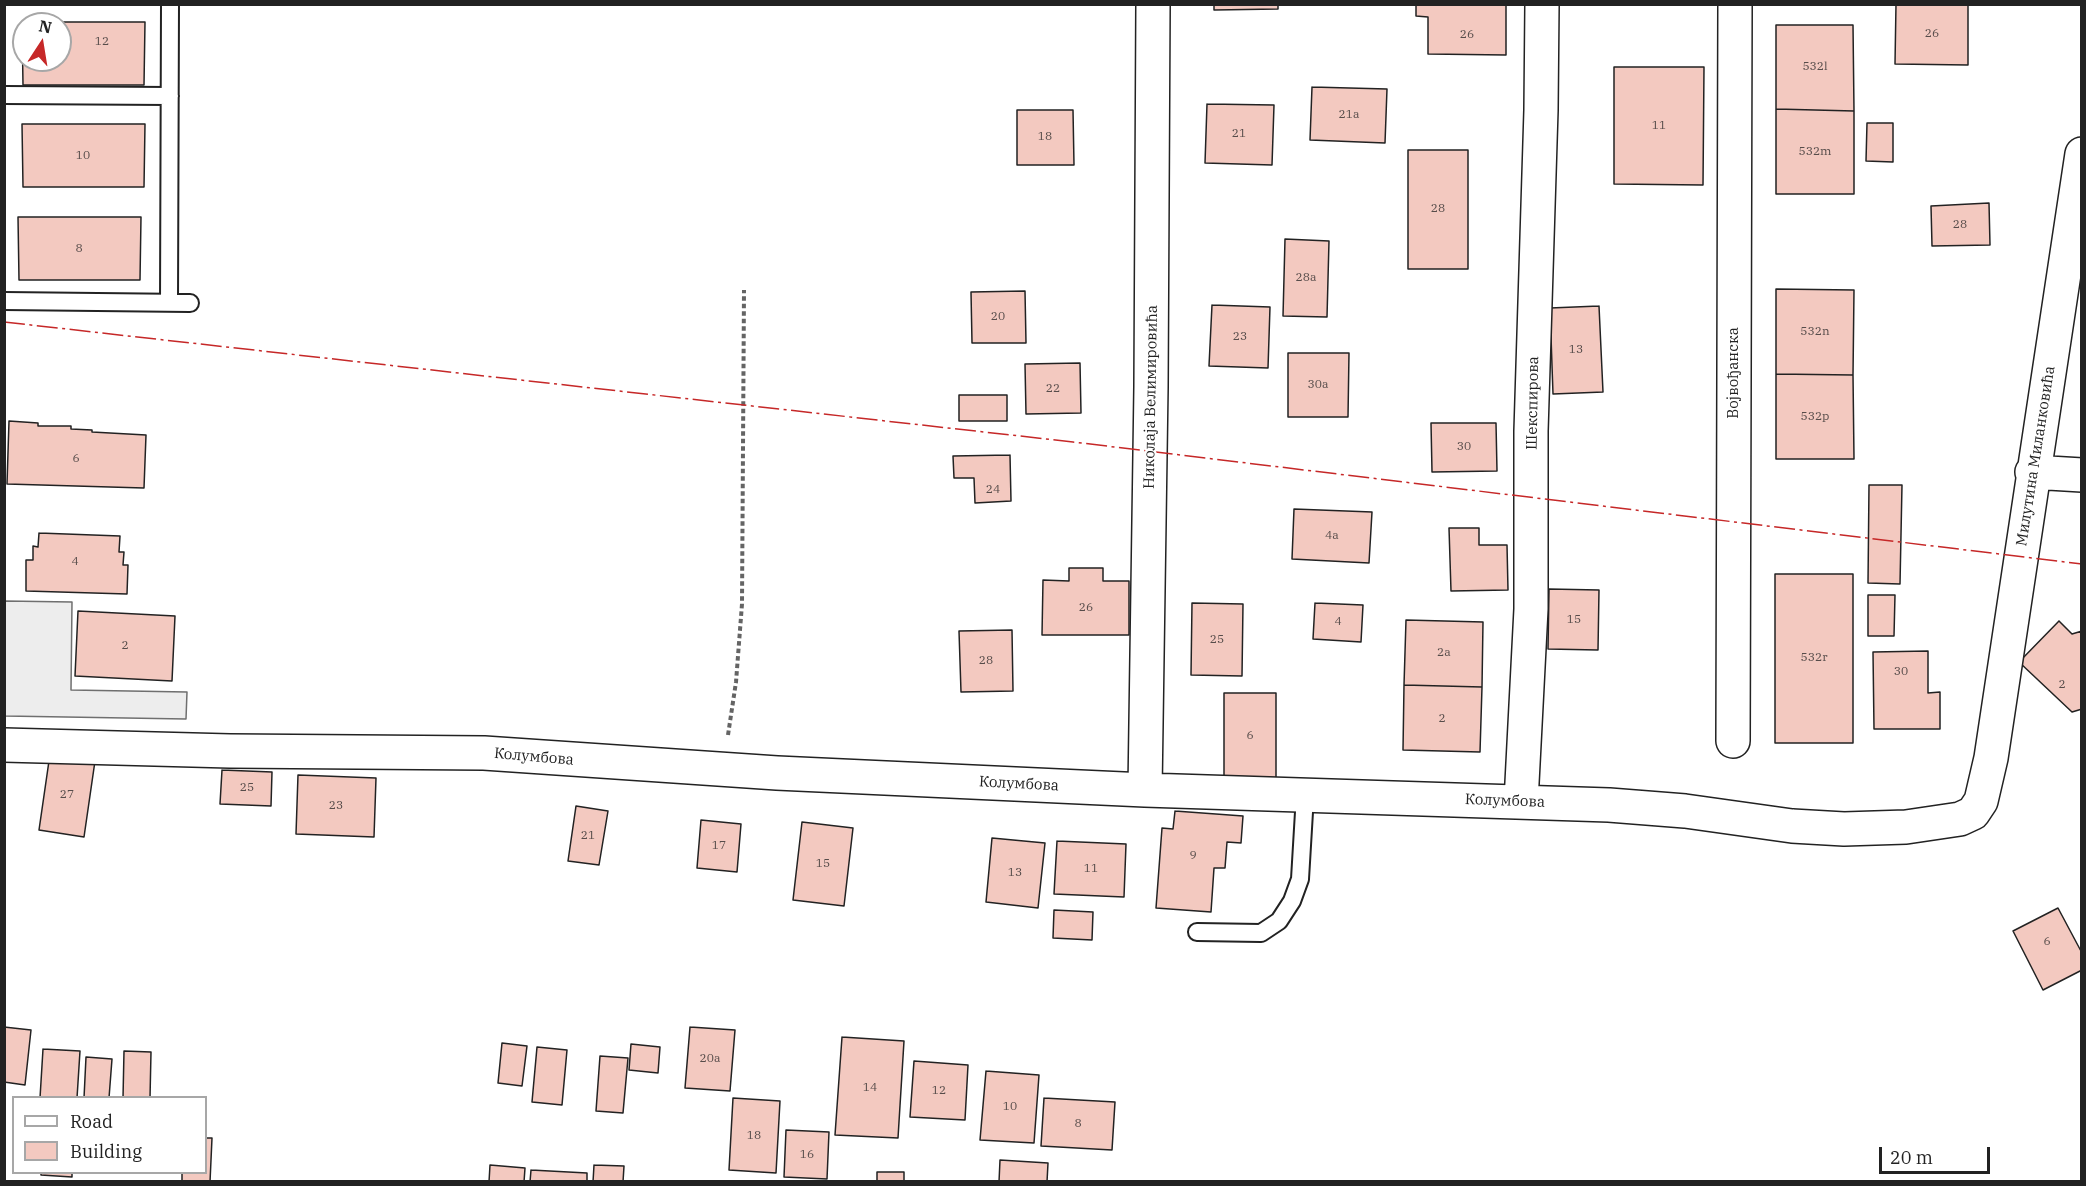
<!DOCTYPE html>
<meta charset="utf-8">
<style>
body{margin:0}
#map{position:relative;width:2086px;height:1186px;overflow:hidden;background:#fff;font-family:"IBM Plex Serif",serif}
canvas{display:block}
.frame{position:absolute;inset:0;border:6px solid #222;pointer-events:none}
.legend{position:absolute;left:12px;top:1096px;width:195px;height:78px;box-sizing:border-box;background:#fff;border:2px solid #a7a7a7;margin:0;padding:8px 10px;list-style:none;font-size:18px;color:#222}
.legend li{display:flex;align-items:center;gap:12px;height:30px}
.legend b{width:30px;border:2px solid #a7a7a7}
.north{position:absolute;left:12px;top:12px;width:60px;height:60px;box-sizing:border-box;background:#fff;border:2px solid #a7a7a7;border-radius:50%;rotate:12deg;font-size:16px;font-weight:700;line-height:24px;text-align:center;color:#222}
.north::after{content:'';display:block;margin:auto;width:21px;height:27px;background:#c62828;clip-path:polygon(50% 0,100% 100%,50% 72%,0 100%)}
.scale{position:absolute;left:1879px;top:1147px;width:111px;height:27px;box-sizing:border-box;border:3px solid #222;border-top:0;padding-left:8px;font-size:18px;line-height:21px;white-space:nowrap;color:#222;-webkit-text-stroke:4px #fff;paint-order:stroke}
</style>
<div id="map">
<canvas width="2086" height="1186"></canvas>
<div class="frame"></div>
<ul class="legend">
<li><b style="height:8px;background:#fff"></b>Road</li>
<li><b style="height:16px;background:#f3c9c0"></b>Building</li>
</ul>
<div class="north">N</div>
<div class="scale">20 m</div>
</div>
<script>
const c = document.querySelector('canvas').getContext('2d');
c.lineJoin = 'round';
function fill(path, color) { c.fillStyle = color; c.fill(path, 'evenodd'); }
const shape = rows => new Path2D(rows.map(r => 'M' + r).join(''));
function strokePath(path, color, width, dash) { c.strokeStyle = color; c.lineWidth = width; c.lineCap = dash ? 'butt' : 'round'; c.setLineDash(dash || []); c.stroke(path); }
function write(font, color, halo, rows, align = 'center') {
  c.font = font + ' "IBM Plex Serif",serif'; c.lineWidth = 4.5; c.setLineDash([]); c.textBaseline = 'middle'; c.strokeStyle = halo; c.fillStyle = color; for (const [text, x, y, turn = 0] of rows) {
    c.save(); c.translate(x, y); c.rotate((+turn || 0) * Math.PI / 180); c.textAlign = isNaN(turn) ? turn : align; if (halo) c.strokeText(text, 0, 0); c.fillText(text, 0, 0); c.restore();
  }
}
const parking = shape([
 [5,601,72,602,71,690,187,692,186,719,5,716,5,601]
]);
fill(parking, '#ededed');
strokePath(parking, '#6f6f6f', 1.5);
const building = shape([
 [1214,4,1278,4,1278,9,1214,10,1214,4],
 [1416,4,1506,4,1506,55,1428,54,1428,17,1416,16,1416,4],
 [1896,4,1968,4,1968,65,1895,64,1896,4],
 [22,22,145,22,144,85,23,85,22,22],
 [24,24,60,24,60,60,24,60,24,24],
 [1776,25,1853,25,1854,111,1776,109,1776,25],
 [1614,67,1704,67,1703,185,1614,184,1614,67],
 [1312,87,1387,89,1385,143,1310,140,1312,87],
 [1207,104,1274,105,1272,165,1205,163,1207,104],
 [1776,109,1854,111,1854,194,1776,194,1776,109],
 [1017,110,1073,110,1074,165,1017,165,1017,110],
 [1867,123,1893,123,1893,162,1866,161,1867,123],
 [22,124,145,124,144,187,23,187,22,124],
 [1408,150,1468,150,1468,269,1408,269,1408,150],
 [1989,203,1990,245,1932,246,1931,206,1989,203],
 [18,217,141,217,140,280,19,280,18,217],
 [1285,239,1329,241,1327,317,1283,316,1285,239],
 [1776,289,1854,290,1853,375,1776,374,1776,289],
 [1025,291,1026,343,972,343,971,292,1025,291],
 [1212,305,1270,307,1268,368,1209,366,1212,305],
 [1599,306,1603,392,1553,394,1550,308,1599,306],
 [1288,353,1349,353,1348,417,1288,417,1288,353],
 [1080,363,1081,413,1026,414,1025,364,1080,363],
 [1776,374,1853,375,1854,459,1776,459,1776,374],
 [959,395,1007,395,1007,421,959,421,959,395],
 [9,421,38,423,38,426,71,426,71,429,92,430,92,432,146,435,144,488,7,484,9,421],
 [1431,423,1496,423,1497,471,1432,472,1431,423],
 [1010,455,1011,501,975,503,974,478,954,478,953,456,1010,455],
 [1869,485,1902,485,1900,584,1868,583,1869,485],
 [1294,509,1372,512,1369,563,1292,559,1294,509],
 [1449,528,1479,528,1479,545,1507,545,1508,590,1451,591,1449,528],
 [39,533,120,536,119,552,124,552,123,565,128,565,127,594,26,591,26,560,33,560,33,546,38,547,39,533],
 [1069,568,1103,568,1103,581,1129,581,1129,635,1042,635,1043,580,1069,581,1069,568],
 [1775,574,1853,574,1853,743,1775,743,1775,574],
 [1549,589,1599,590,1598,650,1548,649,1549,589],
 [1868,595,1895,595,1894,636,1868,636,1868,595],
 [1192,603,1243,604,1242,676,1191,675,1192,603],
 [1315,603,1363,605,1361,642,1313,639,1315,603],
 [78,611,175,616,172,681,75,676,78,611],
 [1406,620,1483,622,1482,687,1404,685,1406,620],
 [2059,621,2072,634,2082,631,2082,709,2072,712,2019,662,2059,621],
 [1012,630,1013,691,961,692,959,631,1012,630],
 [1928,651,1928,693,1940,692,1940,729,1874,729,1873,652,1928,651],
 [1404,685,1482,687,1480,752,1403,750,1404,685],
 [1224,693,1276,693,1276,778,1224,778,1224,693],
 [50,754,95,761,84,837,39,830,50,754],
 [222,770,272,772,271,806,220,804,222,770],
 [298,775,376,778,374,837,296,834,298,775],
 [576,806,608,811,599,865,568,861,576,806],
 [1175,811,1243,816,1241,843,1227,842,1225,868,1214,868,1211,912,1156,908,1162,828,1173,829,1175,811],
 [701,820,741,824,737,872,697,868,701,820],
 [802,822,853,828,844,906,793,900,802,822],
 [992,838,1045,843,1038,908,986,902,992,838],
 [1057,841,1126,844,1124,897,1054,894,1057,841],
 [2058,908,2082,953,2082,970,2043,990,2013,931,2058,908],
 [1054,910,1093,912,1092,940,1053,938,1054,910],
 [4,1027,31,1030,25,1085,4,1082,4,1027],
 [690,1027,735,1030,730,1091,685,1088,690,1027],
 [842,1037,904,1041,898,1138,835,1135,842,1037],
 [502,1043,527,1046,522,1086,498,1083,502,1043],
 [631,1044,660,1047,658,1073,629,1070,631,1044],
 [537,1047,567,1050,562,1105,532,1102,537,1047],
 [43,1049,80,1051,77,1098,40,1098,43,1049],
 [124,1051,151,1052,150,1098,123,1098,124,1051],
 [600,1056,628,1058,623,1113,596,1111,600,1056],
 [86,1057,112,1059,109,1098,84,1098,86,1057],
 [914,1061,968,1065,965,1120,910,1117,914,1061],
 [986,1071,1039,1075,1034,1143,980,1140,986,1071],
 [733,1098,780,1101,776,1173,729,1170,733,1098],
 [1044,1098,1115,1102,1112,1150,1041,1146,1044,1098],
 [786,1130,829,1132,827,1179,784,1177,786,1130],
 [206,1138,212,1138,210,1182,182,1182,182,1172,206,1172,206,1138],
 [1000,1160,1048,1163,1047,1182,999,1182,1000,1160],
 [490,1165,525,1168,524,1182,489,1182,490,1165],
 [594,1165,624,1166,623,1182,593,1182,594,1165],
 [531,1170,587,1173,587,1182,530,1182,531,1170],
 [41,1172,72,1172,72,1177,41,1175,41,1172],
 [877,1172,904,1172,904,1182,877,1182,877,1172]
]);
fill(building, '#f3c9c0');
strokePath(building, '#222', 1.5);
const service = shape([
 [4,95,170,96],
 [4,301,190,303],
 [169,303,170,4],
 [1197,932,1261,933,1279,921,1292,901,1300,879,1305,795]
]);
const minor = shape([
 [2032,472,2082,475],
 [1733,741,1735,4],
 [4,745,230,751,484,753,777,773,1145,790,1609,805,1685,811,1792,826,1844,829,1906,827,1960,819,1973,813,1981,801,1991,758,2082,154],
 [1145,790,1151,387,1153,4],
 [1521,802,1531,609,1531,431,1541,110,1542,4]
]);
strokePath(service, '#222', 20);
strokePath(minor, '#222', 36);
strokePath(shape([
 [728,735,736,682,742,604,744,290]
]), '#646464', 4, [4.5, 3]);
strokePath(service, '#fff', 16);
strokePath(minor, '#fff', 33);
strokePath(shape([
 [4,322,1073,442,2082,564]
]), '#c62828', 1.5, [21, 4.5, 3, 4.5]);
write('12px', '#564c4a', null, [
 ["26",1932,34],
 ["26",1467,35],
 ["12",102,42],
 ["532l",1815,67],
 ["21a",1349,115],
 ["11",1659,126],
 ["21",1239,134],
 ["18",1045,137],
 ["532m",1815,152],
 ["10",83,156],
 ["28",1438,209],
 ["28",1960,225],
 ["8",79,249],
 ["28a",1306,278],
 ["20",998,317],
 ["532n",1815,332],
 ["23",1240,337],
 ["13",1576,350],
 ["30a",1318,385],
 ["22",1053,389],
 ["532p",1815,417],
 ["30",1464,447],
 ["6",76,459],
 ["24",993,490],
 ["4a",1332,536],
 ["4",75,562],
 ["26",1086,608],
 ["15",1574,620],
 ["4",1338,622],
 ["25",1217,640],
 ["2",125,646],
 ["2a",1444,653],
 ["532r",1814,658],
 ["28",986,661],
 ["30",1901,672],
 ["2",2062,685],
 ["2",1442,719],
 ["6",1250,736],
 ["25",247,788],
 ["27",67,795],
 ["23",336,806],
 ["21",588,836],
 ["17",719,846],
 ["9",1193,856],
 ["15",823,864],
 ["11",1091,869],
 ["13",1015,873],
 ["6",2047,942],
 ["20a",710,1059],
 ["14",870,1088],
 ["12",939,1091],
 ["10",1010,1107],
 ["8",1078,1124],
 ["18",754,1136],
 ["16",807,1155]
]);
write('15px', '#222', '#fff', [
 ["Војвођанска",1734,373,-90],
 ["Николаја Велимировића",1151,397,-89],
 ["Шекспирова",1533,403,-89],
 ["Милутина Миланковића",2036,456,-81],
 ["Колумбова",534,757,5],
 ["Колумбова",1019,784,3],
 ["Колумбова",1505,801,2]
]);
</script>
